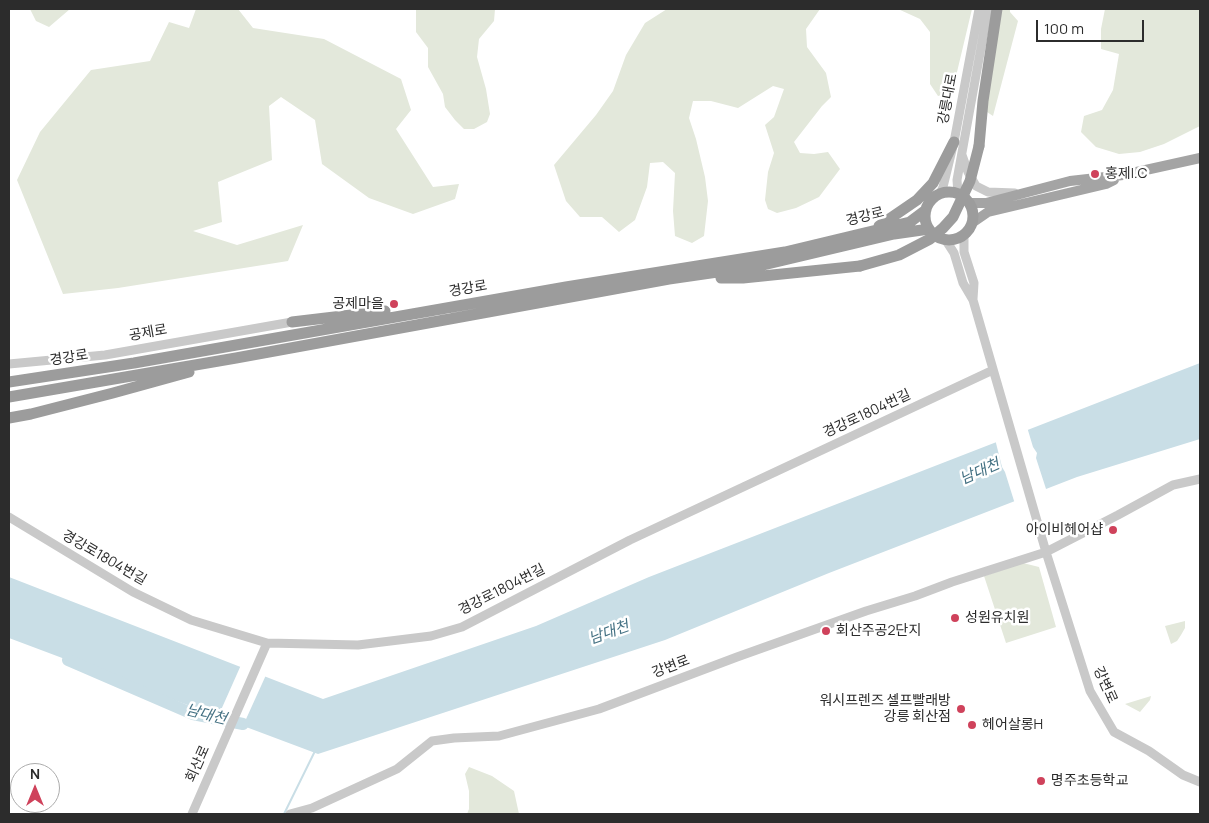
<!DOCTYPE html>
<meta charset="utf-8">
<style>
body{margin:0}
#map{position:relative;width:1209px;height:823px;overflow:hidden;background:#fff;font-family:Manrope,sans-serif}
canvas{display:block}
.frame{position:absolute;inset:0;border:10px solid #2c2c2c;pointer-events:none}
.north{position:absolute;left:10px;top:763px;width:50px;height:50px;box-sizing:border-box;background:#fff;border:1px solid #ababab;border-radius:50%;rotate:0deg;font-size:14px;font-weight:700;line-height:20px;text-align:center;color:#2c2c2c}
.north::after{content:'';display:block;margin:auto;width:18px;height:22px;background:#cf425b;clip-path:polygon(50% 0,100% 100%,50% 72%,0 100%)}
.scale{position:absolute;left:1036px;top:20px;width:108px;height:22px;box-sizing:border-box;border:2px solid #2c2c2c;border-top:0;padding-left:6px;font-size:15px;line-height:18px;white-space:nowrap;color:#2c2c2c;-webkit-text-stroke:4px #fff;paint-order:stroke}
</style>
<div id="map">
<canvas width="1209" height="823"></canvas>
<div class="frame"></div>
<div class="north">N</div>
<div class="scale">100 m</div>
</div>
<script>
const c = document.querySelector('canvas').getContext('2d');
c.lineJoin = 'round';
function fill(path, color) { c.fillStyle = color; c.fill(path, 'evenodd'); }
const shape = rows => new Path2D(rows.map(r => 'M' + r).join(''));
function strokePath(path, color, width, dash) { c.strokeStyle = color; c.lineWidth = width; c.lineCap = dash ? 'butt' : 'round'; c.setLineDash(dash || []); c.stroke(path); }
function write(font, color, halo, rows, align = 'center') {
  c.font = font + ' Manrope,"Noto Sans KR",sans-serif'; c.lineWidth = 5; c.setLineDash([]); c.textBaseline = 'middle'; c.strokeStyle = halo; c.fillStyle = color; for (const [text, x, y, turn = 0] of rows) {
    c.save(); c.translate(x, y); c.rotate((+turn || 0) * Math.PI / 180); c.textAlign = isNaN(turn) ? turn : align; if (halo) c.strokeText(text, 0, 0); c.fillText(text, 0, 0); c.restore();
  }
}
fill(shape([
 [30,9,70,9,49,27,36,21],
 [196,9,238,9,253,28,324,39,401,79,411,110,396,129,433,187,459,184,455,199,413,214,369,198,322,164,315,120,281,97,269,106,272,160,218,182,222,222,193,231,237,245,303,225,288,261,118,288,63,294,17,180,40,132,91,70,150,61,169,22,189,28],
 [416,9,495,9,494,21,479,39,477,57,486,89,490,114,487,122,474,129,464,129,455,120,445,107,443,94,428,67,428,48,416,32],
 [667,9,820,9,806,29,807,47,826,73,831,97,822,106,794,142,800,153,814,154,828,152,840,169,819,197,796,208,777,213,768,209,765,200,768,172,774,153,765,125,774,117,784,89,773,86,738,108,711,101,693,101,689,118,696,139,705,177,708,201,704,236,692,243,675,236,673,211,675,173,663,162,650,163,647,187,635,220,619,232,602,217,580,217,566,201,554,165,596,115,613,91,626,55,645,23],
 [898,9,972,9,952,93,938,96,930,84,930,32,920,19],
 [996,9,1010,9,1010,12,1018,21,993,116,987,112],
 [1105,9,1200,9,1200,126,1164,144,1140,152,1119,154,1096,147,1081,132,1084,116,1102,110,1113,90,1119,54,1101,49,1101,29],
 [1023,563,1039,567,1056,627,1006,643,984,576],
 [1185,621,1185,628,1181,635,1177,641,1171,644,1165,626],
 [1151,696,1150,700,1140,712,1125,704],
 [469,767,492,776,514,791,519,814,467,814,469,809,469,791,465,774]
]), '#e3e8db');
fill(shape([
 [1200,363,1200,439,1077,477,829,573,665,640,318,754,9,638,9,577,323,699,536,626,649,577]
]), '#c9dee6');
fill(shape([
 [1027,427,1033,447,1037,453,1036,458,1047,492,1015,504,1005,472,1002,467,995,439],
 [241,665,266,675,242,728,217,719]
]), '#fff');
strokePath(shape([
 [284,814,315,751]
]), '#c9dee6', 2);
strokePath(shape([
 [68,660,193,714,243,724]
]), '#c9dee6', 12);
strokePath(shape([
 [962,155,968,172,976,186,988,192,1015,193],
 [940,194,943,187,954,142,979,9],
 [958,194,957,180,988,9],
 [964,235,964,252,974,283,973,299],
 [945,239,954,253,963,283,973,300,1046,552,1090,691,1114,732,1149,751,1183,775,1200,782],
 [9,364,105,355,292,322],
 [9,517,133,592,191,620,267,643,358,645,431,636,462,627,630,540,993,370],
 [192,814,267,643],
 [290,814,312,808,397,769,432,741,454,738,499,736,599,709,737,657,866,611,915,596,952,582,1046,552,1118,515,1173,485,1200,479]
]), '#c9c9c9', 9);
strokePath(shape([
 [969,203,986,203,1070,181,1123,175,1200,158],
 [972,223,988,212,1106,184,1114,180]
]), '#a4a4a4', 10);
strokePath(shape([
 [979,146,983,101,997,9],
 '925 216a24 24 0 1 1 48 0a24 24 0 1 1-48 0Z',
 [879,226,917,200,933,183,954,142],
 [721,278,743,278,860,266],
 [292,322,385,311],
 [9,382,134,363,566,287,785,252,910,222,926,210],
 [9,397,236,358,669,279,759,266,894,234,929,229],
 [9,418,31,414,113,393,189,372]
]), '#9c9c9c', 11);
strokePath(shape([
 [860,266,899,255,930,239,943,228,953,217,970,181,979,146]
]), '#9c9c9c', 11);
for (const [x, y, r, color] of [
 [1095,174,5,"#cf425b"],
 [394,304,5,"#cf425b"],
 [1113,530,5,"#cf425b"],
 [955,618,5,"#cf425b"],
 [826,631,5,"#cf425b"],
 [961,709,5,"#cf425b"],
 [972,725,5,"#cf425b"],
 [1041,781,5,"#cf425b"]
]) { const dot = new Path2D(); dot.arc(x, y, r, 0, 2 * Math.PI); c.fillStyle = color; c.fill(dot); strokePath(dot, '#fff', 2); }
write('14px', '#2c2c2c', '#fff', [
 ["강릉대로",948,99,-79],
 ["경강로",865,217,-14],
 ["경강로",468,289,-10],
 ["공제로",148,333,-10],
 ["경강로",69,358,-9],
 ["경강로1804번길",867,414,-25],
 ["경강로1804번길",104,558,30],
 ["경강로1804번길",502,590,-27],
 ["강변로",671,667,-21],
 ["강변로",1105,685,66],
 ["회산로",198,764,-66]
]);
write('14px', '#2c2c2c', '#fff', [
 ["홍제I.C",1105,174],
 ["공제마을",384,304,"right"],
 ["아이비헤어샵",1103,530,"right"],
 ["성원유치원",965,618],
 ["회산주공2단지",836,631],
 ["워시프렌즈 셀프빨래방",951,701,"right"],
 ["강릉 회산점",951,717,"right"],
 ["헤어살롱H",982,725],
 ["명주초등학교",1051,781]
], 'left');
write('italic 15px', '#447183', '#fff', [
 ["남대천",980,472,-24],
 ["남대천",609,633,-20],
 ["남대천",206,715,14]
]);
</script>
